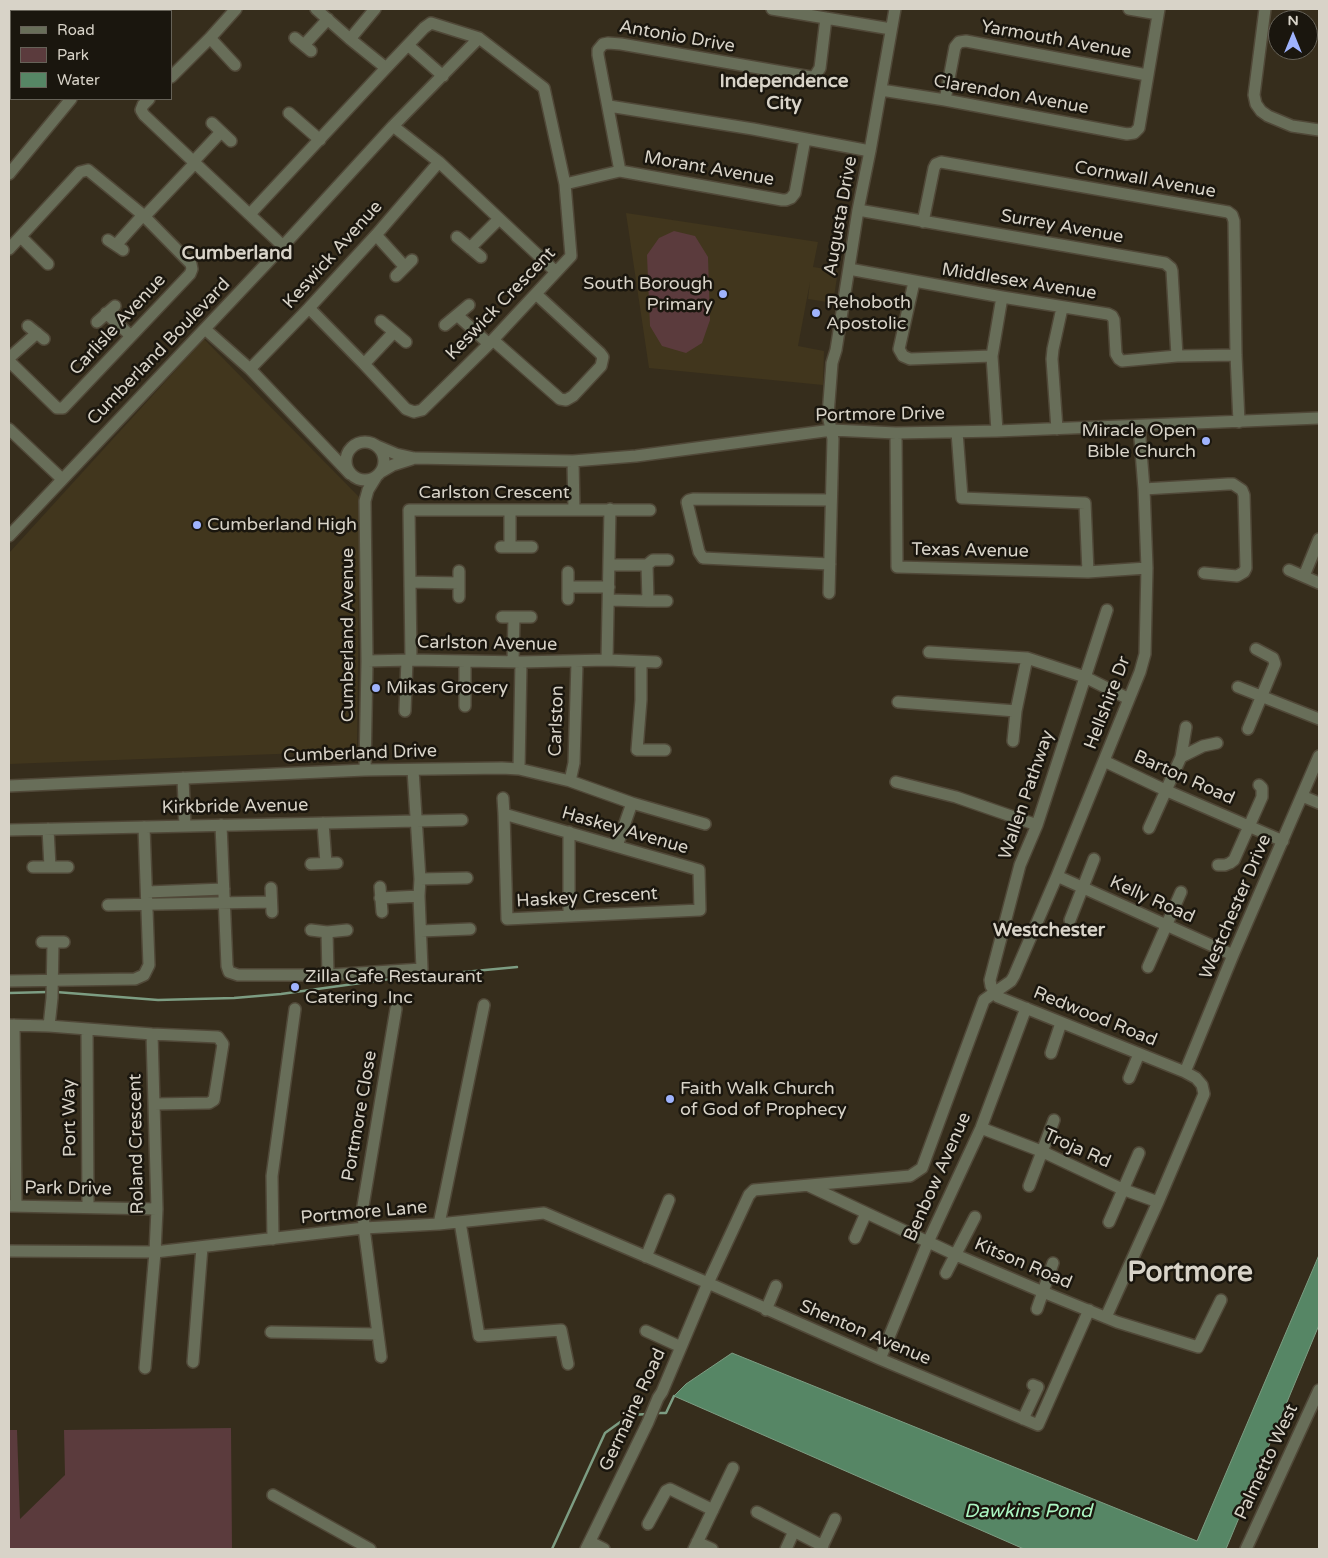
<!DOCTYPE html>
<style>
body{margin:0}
#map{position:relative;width:1328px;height:1558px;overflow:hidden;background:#362d1c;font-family:"Varela Round",sans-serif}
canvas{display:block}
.frame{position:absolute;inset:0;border:10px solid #d8d3c8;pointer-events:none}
.legend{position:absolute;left:10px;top:10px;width:162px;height:90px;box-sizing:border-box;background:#1a160e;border:1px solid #666258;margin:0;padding:6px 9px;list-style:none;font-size:15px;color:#d8d3c8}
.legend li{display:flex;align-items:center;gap:10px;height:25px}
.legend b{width:25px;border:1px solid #666258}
.north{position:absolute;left:1268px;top:10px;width:50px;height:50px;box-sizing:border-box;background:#1a160e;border:1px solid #666258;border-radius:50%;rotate:0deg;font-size:14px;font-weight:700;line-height:20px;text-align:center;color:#d8d3c8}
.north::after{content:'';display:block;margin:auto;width:18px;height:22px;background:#9fb3fd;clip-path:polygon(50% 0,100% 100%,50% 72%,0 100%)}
</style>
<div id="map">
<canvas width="1328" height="1558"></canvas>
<div class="frame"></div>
<ul class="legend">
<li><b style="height:6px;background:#686e59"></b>Road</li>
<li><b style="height:14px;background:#5b3b3d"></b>Park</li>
<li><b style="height:14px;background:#568665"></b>Water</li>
</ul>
<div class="north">N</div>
</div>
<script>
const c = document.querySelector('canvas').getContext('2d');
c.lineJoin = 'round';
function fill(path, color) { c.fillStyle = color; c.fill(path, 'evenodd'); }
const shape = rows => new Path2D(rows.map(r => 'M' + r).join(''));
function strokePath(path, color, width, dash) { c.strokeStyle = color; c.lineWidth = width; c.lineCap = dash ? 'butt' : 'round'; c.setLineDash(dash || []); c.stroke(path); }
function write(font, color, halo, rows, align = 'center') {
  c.font = font + ' "Varela Round",sans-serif'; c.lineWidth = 5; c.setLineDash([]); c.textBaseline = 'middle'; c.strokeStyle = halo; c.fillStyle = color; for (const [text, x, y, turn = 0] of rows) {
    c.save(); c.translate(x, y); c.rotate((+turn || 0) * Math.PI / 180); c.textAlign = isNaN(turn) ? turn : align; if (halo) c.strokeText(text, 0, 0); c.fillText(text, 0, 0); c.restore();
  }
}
fill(shape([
 [626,213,818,242,813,267,838,271,833,303,808,299,810,282,798,346,824,351,823,385,649,368],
 [204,339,360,498,357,751,9,764,9,553]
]), '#41361d');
fill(shape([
 [674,231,695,236,708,257,710,320,702,343,686,353,662,346,650,326,647,255,659,238],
 [231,1428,232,1549,9,1549,9,1430,17,1430,20,1519,65,1475,64,1430]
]), '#5b3b3d');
const water = shape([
 [1319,1255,1319,1325,1226,1549,1024,1549,674,1396,686,1384,732,1353,1197,1541,1319,1255]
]);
fill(water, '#568665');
strokePath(water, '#7d9d83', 1);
strokePath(shape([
 [56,992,158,1000,234,998,281,994,390,979,517,967],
 [9,993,48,992],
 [656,1413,666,1413,674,1396],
 [552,1549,605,1433,630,1415,648,1414]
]), '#7d9d83', 2.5);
const minor = shape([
 [37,9,45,11],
 [316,9,350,39],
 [375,9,350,39,386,68],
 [772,9,891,29],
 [1129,9,1158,14],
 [1265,9,1254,95,1256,104,1261,111,1268,116,1292,126,1319,130],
 [22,11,23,9],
 [142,11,144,9],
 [210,38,235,65],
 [295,38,311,51],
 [304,45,328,19],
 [409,46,443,76],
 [11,57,11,54],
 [171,77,210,38,236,9],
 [881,90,945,100,1127,134,1134,133,1139,128,1159,9],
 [149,99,143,105,141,110,144,115,283,246],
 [945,100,955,47,959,42,966,41,1147,75],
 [609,106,753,129,870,151],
 [289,113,320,140],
 [212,123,231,141],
 [393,126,439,162,556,272],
 [193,162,221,132],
 [620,171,598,55,598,50,603,44,608,43,621,44,811,77,815,76,820,68,826,18],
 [9,174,71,99],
 [565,184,620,171,782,200,786,200,791,198,795,193,805,139],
 [858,210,1165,263,1171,268,1172,271,1177,356],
 [250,214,386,68,424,28,431,23,479,38,544,88,565,184,571,256,489,344,422,410,414,412,406,409,364,364,309,308],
 [144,217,195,163],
 [923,222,934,168,936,164,941,162,1228,212,1232,215,1234,221,1236,355,1239,422],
 [376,235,405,267],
 [21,237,48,264],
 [457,237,481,257],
 [108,240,123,250],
 [116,245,143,215],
 [470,248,499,219],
 [9,249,80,172,88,170,143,215,191,264,192,269,190,274,63,408,57,408,9,361],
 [849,269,1002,297,1108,314,1112,316,1114,320,1116,354,1119,359,1122,361,1177,356,1236,355],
 [396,276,412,260],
 [914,282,899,349,903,356,910,359,992,356],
 [106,313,131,336],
 [457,315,489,344],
 [381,321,406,342],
 [97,322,115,306],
 [445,325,469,305],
 [28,326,44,339],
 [205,329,250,369,350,474],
 [493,340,560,399,566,400,573,396,601,366,603,357,600,353,536,294],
 [9,358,37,333],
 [364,364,394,332],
 [250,369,309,308,376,235,439,162],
 [9,429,62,479],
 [1057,429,1052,359,1053,349,1062,308],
 [997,431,992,356,1002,297],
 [957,432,962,498,1085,503,1088,572],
 [896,433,897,567,1088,572,1147,568],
 '346 461a19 19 0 1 1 38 0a19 19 0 1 1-38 0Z',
 [377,446,396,454,414,458,573,461,636,456,832,430,896,433,997,431,1319,418],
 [573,461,574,510],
 [381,472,393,465,412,459],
 [1144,489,1228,484,1233,484,1242,490,1244,495,1246,568,1244,572,1237,576,1204,573],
 [510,510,510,547],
 [9,536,283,246,393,126,479,38],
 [501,547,532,547],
 [830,564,703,558,699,552,687,502,689,500,693,499,831,500],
 [609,565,647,565,648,601,609,600],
 [647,565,653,560,668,560],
 [1289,570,1319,583],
 [459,571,459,597],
 [568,572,568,599],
 [1304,576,1319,539],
 [410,582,459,583],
 [569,587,609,587],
 [829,593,833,439,828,415,832,363,836,350,858,210,870,151,895,9],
 [648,601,667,601],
 [502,617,531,617],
 [929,652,1027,658,1085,677,1129,699],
 [411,660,409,510,650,510],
 [607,660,610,509],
 [367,661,411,660,521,662,607,660,656,662],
 [465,662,465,706],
 [513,662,514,617],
 [641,662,641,700,637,750,665,750],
 [1238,687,1319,719],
 [898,702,1016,711],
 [405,711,407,660],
 [1248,729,1275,664,1273,658,1256,649],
 [1013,741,1016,711,1027,658],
 [1181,757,1203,746,1217,743],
 [1104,761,1165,790,1283,841],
 [519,769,521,662],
 [365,770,367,661,365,501,368,490,376,477],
 [183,778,185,826],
 [570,781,574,763,577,662],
 [896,782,956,797,1037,825],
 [9,786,365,770,502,768,519,769,570,781,632,803,705,824],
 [1302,796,1319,803],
 [503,798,504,814,507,919,700,910,699,870,504,814],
 [323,823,326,863],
 [221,825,227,966,229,972,238,975,328,975,422,969,419,896,420,879,413,770],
 [1149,828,1181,757,1186,727],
 [48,829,50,867],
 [9,830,462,820],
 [569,832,569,916],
 [617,846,632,803],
 [311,864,337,863],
 [1218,865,1225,865,1230,863,1234,860,1262,797,1262,788,1259,785],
 [33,867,68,867],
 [1057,876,1233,955],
 [420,879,467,878],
 [380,887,382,912],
 [271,888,272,912],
 [147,892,224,889],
 [380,898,419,896],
 [108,905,271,902],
 [1070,920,1094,859],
 [311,930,327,932,347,930],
 [421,931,470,929],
 [327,932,328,975],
 [42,942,64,942],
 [1148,967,1181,892],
 [9,981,135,979,144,975,149,965,144,827],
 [9,1025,49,1026,152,1034,218,1037,223,1044,214,1100,209,1103,154,1104],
 [14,1025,16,1206],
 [49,1026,52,998,53,942],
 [87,1029,88,1206],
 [1051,1053,1061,1023],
 [1185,1072,1233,955,1319,756],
 [1129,1078,1139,1054],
 [981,1128,1041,1151,1122,1189,1158,1202],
 [809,1186,956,1255,1043,1292,1117,1322,1198,1347,1221,1300],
 [1029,1186,1054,1120],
 [10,1206,157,1209],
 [460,1222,479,1336,561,1330,568,1364],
 [1109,1222,1139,1153],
 [439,1224,484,1005],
 [855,1238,866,1213],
 [273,1239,272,1176,295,1009],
 [9,1251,155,1252,364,1228,439,1224,544,1213,708,1283,880,1359,1038,1425,1089,1310],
 [646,1257,669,1200],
 [946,1273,975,1217],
 [1037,1309,1053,1263],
 [766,1310,776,1286],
 [1106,1317,1158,1202,1204,1094,1202,1085,1196,1078,1185,1072,998,997,991,986,990,980,1020,865,1037,825,1107,610],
 [646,1331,681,1347],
 [271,1332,378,1334],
 [381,1357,364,1228,363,1206,396,1009],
 [880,1359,928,1242,981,1128,1026,1008],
 [193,1362,202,1247],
 [145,1368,155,1252,157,1209,152,1034],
 [1023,1419,1038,1387,1033,1385],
 [273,1495,370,1549],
 [757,1512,823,1546],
 [648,1524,666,1491,670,1489,713,1510],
 [590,1542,604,1549],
 [697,1542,712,1549],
 [586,1549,648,1422,658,1398,662,1392,708,1283,749,1195,754,1190,910,1176,922,1168,984,1000,1011,981,1014,976,1057,876,1140,672,1145,654,1147,568,1144,489,1139,426],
 [694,1549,733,1468],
 [786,1549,794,1531],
 [821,1549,835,1519],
 [1246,1549,1319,1390]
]);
strokePath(minor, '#504838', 14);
strokePath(minor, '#686e59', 11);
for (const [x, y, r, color] of [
 [723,294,5,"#9fb3fd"],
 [816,313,5,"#9fb3fd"],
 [1206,441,5,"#9fb3fd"],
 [197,525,5,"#9fb3fd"],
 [376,688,5,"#9fb3fd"],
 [295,987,5,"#9fb3fd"],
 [670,1099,5,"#9fb3fd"]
]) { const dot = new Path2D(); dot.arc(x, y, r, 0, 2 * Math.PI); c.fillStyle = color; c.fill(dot); strokePath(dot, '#1a160e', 2); }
write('18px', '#d8d3c8', '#1a160e', [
 ["Antonio Drive",677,37,10],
 ["Yarmouth Avenue",1056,40,10],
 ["Clarendon Avenue",1011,95,10],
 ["Morant Avenue",709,169,10],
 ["Cornwall Avenue",1145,180,10],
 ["Augusta Drive",841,216,-80],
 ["Surrey Avenue",1062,227,10],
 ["Keswick Avenue",333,255,-48],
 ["Middlesex Avenue",1019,282,9],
 ["Keswick Crescent",501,304,-46],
 ["Carlisle Avenue",118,325,-47],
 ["Cumberland Boulevard",159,352,-46],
 ["Portmore Drive",880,415,-1],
 ["Carlston Crescent",494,493],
 ["Texas Avenue",970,551,1],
 ["Cumberland Avenue",348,635,-90],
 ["Carlston Avenue",487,644,1],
 ["Hellshire Dr",1108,703,-69],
 ["Carlston",557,721,-88],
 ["Cumberland Drive",360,754,-2],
 ["Barton Road",1184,778,24],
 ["Wallen Pathway",1027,795,-71],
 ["Kirkbride Avenue",235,807,-1],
 ["Haskey Avenue",625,831,16],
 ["Haskey Crescent",587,898,-3],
 ["Kelly Road",1152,900,24],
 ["Westchester Drive",1236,907,-67],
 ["Redwood Road",1095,1017,22],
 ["Portmore Close",360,1116,-80],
 ["Port Way",70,1118,-91],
 ["Roland Crescent",137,1144,-91],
 ["Troja Rd",1077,1149,24],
 ["Benbow Avenue",938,1177,-66],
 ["Park Drive",68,1189,1],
 ["Portmore Lane",364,1213,-5],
 ["Kitson Road",1023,1264,23],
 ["Shenton Avenue",865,1333,23],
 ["Germaine Road",633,1410,-65],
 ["Palmetto West",1267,1462,-65]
]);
write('18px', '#d8d3c8', '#1a160e', [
 ["South Borough",713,284,"right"],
 ["Primary",713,305,"right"],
 ["Rehoboth",826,303],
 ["Apostolic",826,324],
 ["Miracle Open",1196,431,"right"],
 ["Bible Church",1196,452,"right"],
 ["Cumberland High",207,525],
 ["Mikas Grocery",386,688],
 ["Zilla Cafe Restaurant",305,977],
 ["Catering .Inc",305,998],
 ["Faith Walk Church",680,1089],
 ["of God of Prophecy",680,1110]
], 'left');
write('bold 19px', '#d8d3c8', '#1a160e', [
 ["Independence",784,82],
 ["City",784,104],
 ["Cumberland",237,254],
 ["Westchester",1049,931]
]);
write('italic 19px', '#acf6c2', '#1a160e', [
 ["Dawkins Pond",1028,1512]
]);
write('bold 28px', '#d8d3c8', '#1a160e', [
 ["Portmore",1190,1274]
]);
</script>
